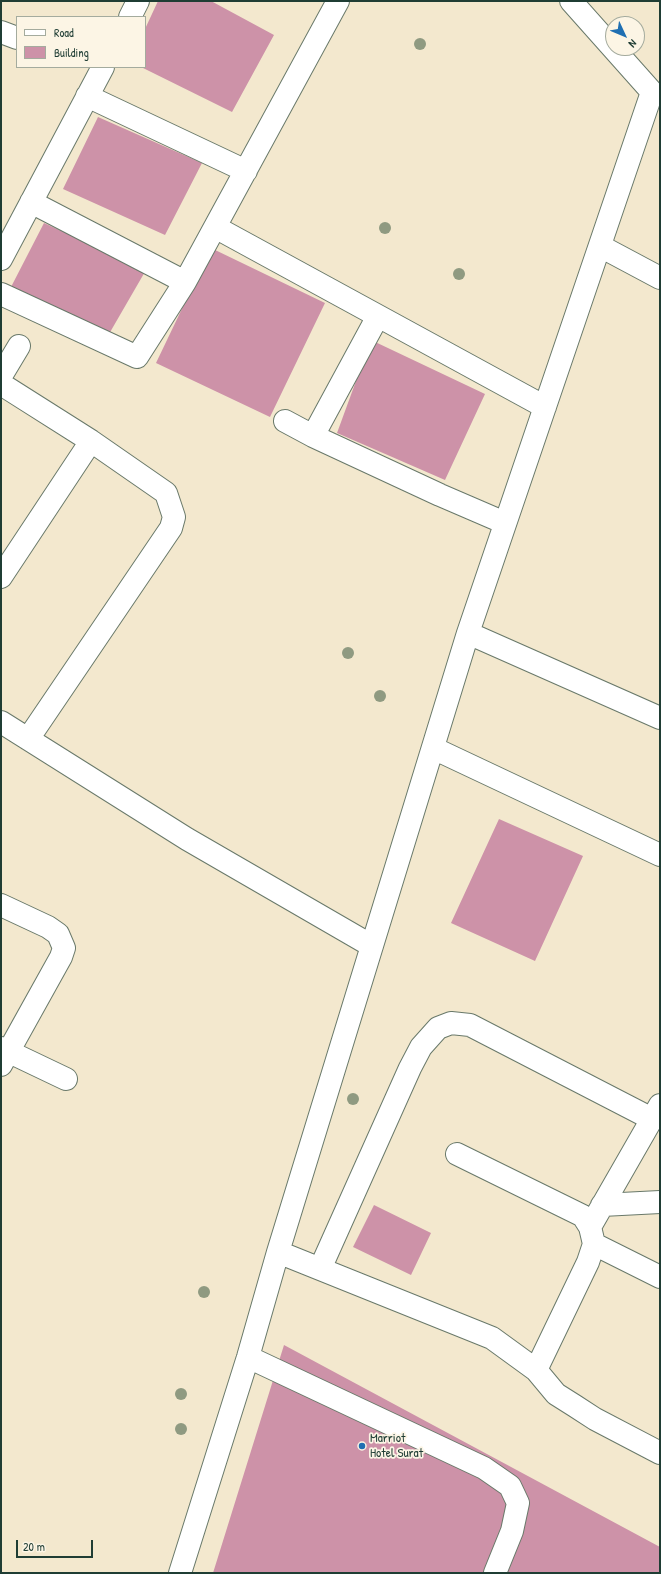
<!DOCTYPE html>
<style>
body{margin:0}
#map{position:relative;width:661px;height:1574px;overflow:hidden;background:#f3e8ce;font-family:"Patrick Hand",sans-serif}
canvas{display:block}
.frame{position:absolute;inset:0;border:2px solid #1f3d34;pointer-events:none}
.legend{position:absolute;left:16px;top:16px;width:130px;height:52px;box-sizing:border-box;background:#fcf5e5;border:1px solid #a4ab9e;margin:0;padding:5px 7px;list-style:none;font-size:12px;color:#1f3d34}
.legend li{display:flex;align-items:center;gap:8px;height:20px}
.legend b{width:20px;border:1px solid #a4ab9e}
.north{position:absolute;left:605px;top:16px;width:40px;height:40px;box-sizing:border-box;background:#fcf5e5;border:1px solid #a4ab9e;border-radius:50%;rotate:134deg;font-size:11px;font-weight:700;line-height:16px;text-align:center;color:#1f3d34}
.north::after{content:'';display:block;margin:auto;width:14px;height:18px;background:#1f6fb2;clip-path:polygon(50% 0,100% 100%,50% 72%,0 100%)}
.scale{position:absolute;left:16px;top:1540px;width:77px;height:18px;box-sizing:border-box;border:2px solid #1f3d34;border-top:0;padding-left:5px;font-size:12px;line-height:14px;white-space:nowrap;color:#1f3d34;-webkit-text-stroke:3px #fcf5e5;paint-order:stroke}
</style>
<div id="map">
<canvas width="661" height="1574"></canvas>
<div class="frame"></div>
<ul class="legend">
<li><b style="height:5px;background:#fff"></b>Road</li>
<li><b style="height:11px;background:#cd92a8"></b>Building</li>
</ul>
<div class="north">N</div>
<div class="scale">20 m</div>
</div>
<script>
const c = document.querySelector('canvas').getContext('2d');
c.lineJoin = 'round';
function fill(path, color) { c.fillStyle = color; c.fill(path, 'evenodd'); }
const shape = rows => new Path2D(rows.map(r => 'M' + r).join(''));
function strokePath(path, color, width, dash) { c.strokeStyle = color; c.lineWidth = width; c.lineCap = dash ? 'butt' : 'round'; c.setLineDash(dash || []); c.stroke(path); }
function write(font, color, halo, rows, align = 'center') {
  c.font = font + ' "Patrick Hand",sans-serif'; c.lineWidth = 3.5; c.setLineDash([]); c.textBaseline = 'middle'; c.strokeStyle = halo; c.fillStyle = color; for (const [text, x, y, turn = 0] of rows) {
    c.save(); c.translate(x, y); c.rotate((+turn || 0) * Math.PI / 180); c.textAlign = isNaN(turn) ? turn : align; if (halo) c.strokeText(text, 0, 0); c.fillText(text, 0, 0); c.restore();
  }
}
fill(shape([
 [158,1,211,1,274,35,232,112,141,67,145,67,145,29],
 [98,117,202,163,165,235,63,189],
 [44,223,146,270,109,334,11,287],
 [211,248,325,303,270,417,156,363],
 [371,340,485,394,445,480,337,433],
 [499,819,583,856,535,961,451,923],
 [374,1205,431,1233,411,1275,353,1247],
 [284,1345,660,1547,660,1573,213,1573]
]), '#cd92a8');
const minor = shape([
 [130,17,138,1],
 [1,32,17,38],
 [87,96,246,171],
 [31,202,185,282],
 [215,227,545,407],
 [600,246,660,278],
 [1,259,103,67],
 [1,294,137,357,185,282,338,1],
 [378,316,313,436,440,495,505,523],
 [1,376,19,346],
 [1,384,91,441,166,493,174,517,171,528,28,739],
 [285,421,313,436],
 [1,577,91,441],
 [468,633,660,718],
 [1,722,187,839,372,946],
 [433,748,660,855],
 [1,905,48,927,58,934,64,948,61,957,1,1065],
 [1,1048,66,1079],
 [457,1154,583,1216,590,1227],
 [602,1205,660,1202],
 [594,1244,660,1277],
 [278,1252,492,1338,536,1370,556,1394,575,1406,595,1419,660,1453],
 [320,1269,410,1068,421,1047,438,1028,451,1023,470,1025,652,1119],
 [248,1357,484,1468,510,1486,518,1503,512,1531,495,1573],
 [536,1370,588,1262,594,1244,590,1227,660,1105],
 [180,1573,248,1357,278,1252,468,633,652,92,571,1]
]);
strokePath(minor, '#69796a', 24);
strokePath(minor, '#fff', 22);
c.fillStyle = '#8f9a81';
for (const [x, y] of [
 [420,44],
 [385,228],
 [459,274],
 [348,653],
 [380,696],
 [353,1099],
 [204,1292],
 [181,1394],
 [181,1429]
]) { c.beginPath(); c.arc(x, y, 6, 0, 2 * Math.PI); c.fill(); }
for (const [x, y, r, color] of [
 [362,1446,4,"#1f6fb2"]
]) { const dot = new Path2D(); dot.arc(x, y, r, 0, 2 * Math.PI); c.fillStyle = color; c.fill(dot); strokePath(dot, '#fcf5e5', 1.5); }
write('13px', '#1f3d34', '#fcf5e5', [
 ["Marriot",370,1439],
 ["Hotel Surat",370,1454]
], 'left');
</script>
